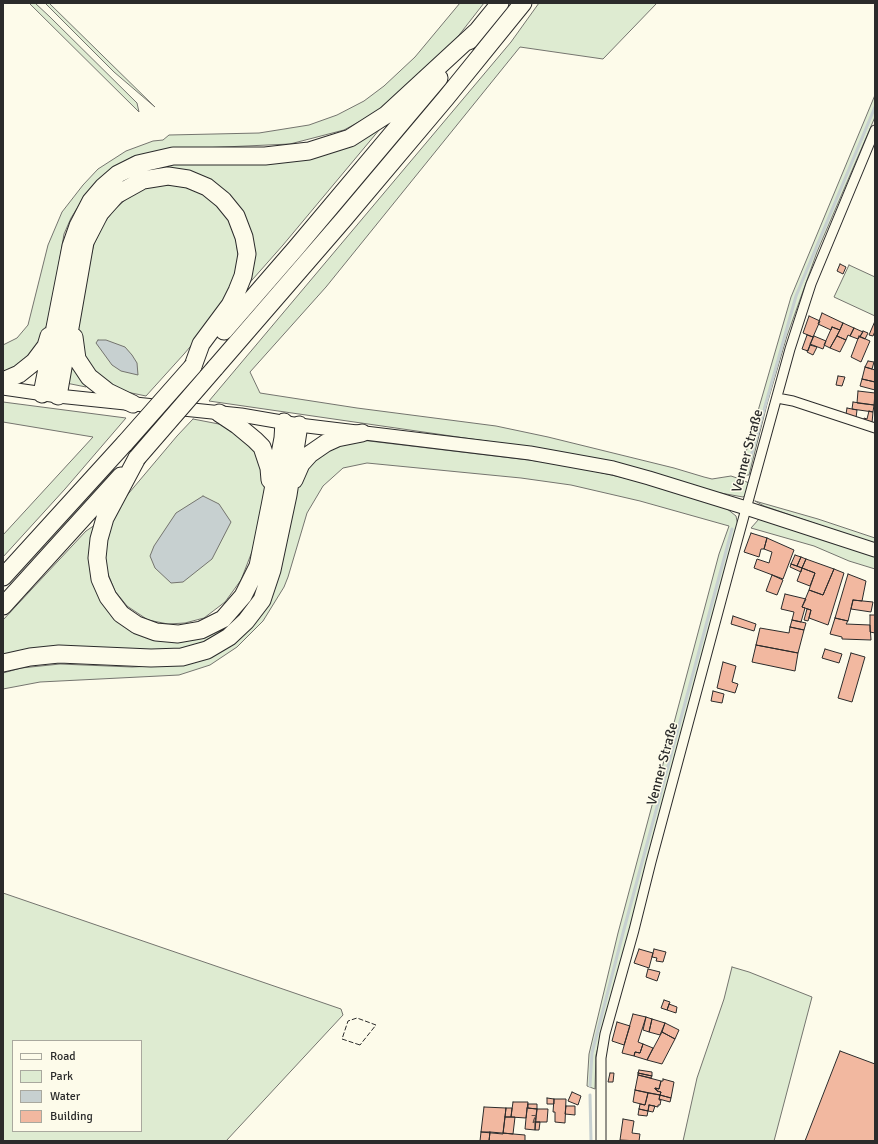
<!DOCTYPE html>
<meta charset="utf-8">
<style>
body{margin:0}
#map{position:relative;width:878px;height:1144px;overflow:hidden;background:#fdfbea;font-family:Signika,sans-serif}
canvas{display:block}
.frame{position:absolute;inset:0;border:4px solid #2b2b2b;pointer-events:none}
.legend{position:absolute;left:12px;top:1040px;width:130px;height:92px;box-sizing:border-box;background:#fdfbea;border:1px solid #a9a89e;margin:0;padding:5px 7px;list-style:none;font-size:12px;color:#2b2b2b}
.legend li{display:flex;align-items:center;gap:8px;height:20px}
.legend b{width:20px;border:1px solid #a9a89e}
</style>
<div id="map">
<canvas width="878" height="1144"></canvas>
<div class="frame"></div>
<ul class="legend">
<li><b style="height:5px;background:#fdfbea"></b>Road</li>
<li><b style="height:11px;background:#deebd1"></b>Park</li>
<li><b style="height:11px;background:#c7d0d0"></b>Water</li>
<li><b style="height:11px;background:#f2b8a0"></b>Building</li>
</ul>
</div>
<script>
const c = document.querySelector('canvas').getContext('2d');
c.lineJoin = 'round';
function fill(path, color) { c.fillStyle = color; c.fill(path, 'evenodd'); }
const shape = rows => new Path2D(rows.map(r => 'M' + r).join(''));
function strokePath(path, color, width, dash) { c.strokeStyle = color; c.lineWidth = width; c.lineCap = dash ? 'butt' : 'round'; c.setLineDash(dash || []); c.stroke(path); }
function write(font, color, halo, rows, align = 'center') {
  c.font = font + ' Signika,sans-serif'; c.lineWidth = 3; c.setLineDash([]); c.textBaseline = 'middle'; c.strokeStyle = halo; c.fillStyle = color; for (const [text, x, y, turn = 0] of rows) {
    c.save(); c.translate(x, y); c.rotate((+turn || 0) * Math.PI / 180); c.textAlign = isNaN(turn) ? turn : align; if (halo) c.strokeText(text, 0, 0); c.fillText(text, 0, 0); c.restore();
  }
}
const green = shape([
 [29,3,35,3,50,17,137,103,139,112,29,3],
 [45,3,49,3,155,107,114,72,45,3],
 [460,3,484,3,442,57,390,105,344,130,290,144,179,149,159,152,132,157,108,171,86,194,71,218,64,234,51,312,41,342,30,359,3,373,3,345,17,338,28,325,48,245,62,212,83,185,98,169,126,151,153,141,163,140,169,135,259,133,309,125,337,115,364,101,384,86,415,57,460,3],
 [539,3,657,3,603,59,520,47,326,287,250,372,260,393,357,408,496,426,548,437,674,468,704,477,712,479,731,476,740,479,749,483,746,495,743,497,715,492,611,463,548,450,209,401,511,42,539,3],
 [875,95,875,117,817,252,787,336,767,404,749,475,745,475,740,473,791,297,875,95],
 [390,117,283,245,245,288,250,266,224,194,153,174,77,238,113,183,165,161,256,159,390,117],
 [174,185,192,189,206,196,218,207,229,221,236,239,238,255,236,276,224,307,184,354,146,396,117,390,90,372,77,337,87,272,94,244,104,223,114,210,133,193,151,186,174,185],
 [849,265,875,277,875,316,834,297,849,265],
 [68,362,87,382,86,387,66,383,68,362],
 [3,402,126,418,65,489,3,557,3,535,93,437,3,422,3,402],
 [193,419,224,425,255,446,267,485,253,549,241,580,225,602,204,618,185,623,168,624,148,620,127,606,115,591,104,564,105,542,118,506,177,436,193,419],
 [361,440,545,462,585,469,651,484,726,508,736,516,738,526,596,1055,595,1089,587,1086,589,1054,618,933,719,554,729,526,640,501,571,485,521,478,367,463,343,468,323,486,307,513,288,577,284,587,263,621,237,647,210,665,179,675,40,682,3,689,3,673,21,668,60,664,132,667,174,665,248,629,297,484,321,450,361,440],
 [755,501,818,519,875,538,875,544,764,506,755,501],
 [759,519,795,529,875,555,875,569,849,561,814,546,751,528,759,519],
 [95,525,92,568,145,632,224,620,266,550,259,592,242,618,216,638,190,650,3,659,3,620,86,531,95,525],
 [3,893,341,1009,343,1015,226,1141,3,1141,3,893],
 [13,1041,141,1041,141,1131,13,1131,13,1041],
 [732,967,749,972,812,997,774,1141,683,1141,697,1078,724,999,732,967]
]);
fill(green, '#deebd1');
strokePath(green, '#74746e', 1);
const water = shape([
 [98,340,106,340,125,347,132,355,137,363,138,375,121,371,112,365,96,343,98,340],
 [203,496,219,504,231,522,212,559,183,582,171,583,155,568,150,556,154,546,176,513,203,496]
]);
fill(water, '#c7d0d0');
strokePath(water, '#74746e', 1);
strokePath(shape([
 [748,467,796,296,875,107],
 [590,1086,592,1053,623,933,732,529],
 [590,1095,591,1141]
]), '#c7d0d0', 3);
const building = shape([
 [840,264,846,267,843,274,837,271,840,264],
 [822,313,843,323,840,330,832,327,831,330,818,324,822,313],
 [809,316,820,321,813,337,803,333,809,316],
 [875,321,875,331,873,336,869,335,875,321],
 [843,323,854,328,850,336,848,335,846,340,837,336,843,323],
 [832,327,840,330,830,348,824,345,832,327],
 [854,328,863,332,858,339,850,336,854,328],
 [863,331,868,333,865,339,860,337,863,331],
 [807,335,813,337,808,351,802,349,807,335],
 [814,336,826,341,823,349,810,344,814,336],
 [837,336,846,340,840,352,830,348,837,336],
 [859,336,870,341,861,362,851,357,859,336],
 [810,345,817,347,813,355,807,352,810,345],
 [868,361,874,362,872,369,865,367,868,361],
 [865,367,875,370,875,382,862,379,865,367],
 [838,376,845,377,842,386,836,385,838,376],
 [862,379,875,382,875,390,860,386,862,379],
 [858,391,875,393,874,405,857,403,858,391],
 [853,402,874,405,873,412,852,409,853,402],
 [847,408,857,410,856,418,846,414,847,408],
 [869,411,873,412,872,423,863,421,864,418,867,419,869,411],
 [751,533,767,538,764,549,761,549,759,557,744,552,751,533],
 [767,538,794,550,783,579,754,568,757,559,769,563,772,552,764,549,767,538],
 [795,555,801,557,797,566,791,564,795,555],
 [801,557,806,559,802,568,797,566,801,557],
 [806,559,834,569,823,595,809,590,815,573,802,568,806,559],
 [791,564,802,568,801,572,790,567,791,564],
 [802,568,815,573,810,586,797,581,802,568],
 [834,569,844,573,828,625,809,618,811,610,802,607,809,590,823,595,834,569],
 [848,574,866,581,862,601,853,600,848,621,835,618,848,574],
 [772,575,783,580,777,595,766,591,772,575],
 [785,594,806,599,802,607,805,608,801,622,792,620,794,612,781,609,785,594],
 [853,600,873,602,871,612,851,609,853,600],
 [807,609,811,610,808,621,804,620,807,609],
 [870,615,875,615,875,633,870,632,870,615],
 [733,616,756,624,754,631,731,624,733,616],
 [835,618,848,621,846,624,870,625,871,640,842,639,842,637,830,634,835,618],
 [792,620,806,623,804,630,790,627,792,620],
 [790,627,804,630,798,653,756,645,760,628,789,633,790,627],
 [756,645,798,653,795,671,752,662,756,645],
 [825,649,842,654,839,663,822,658,825,649],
 [851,653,865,657,852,702,838,698,851,653],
 [723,662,736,666,732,682,738,684,735,693,717,688,723,662],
 [713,691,724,694,722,703,711,701,713,691],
 [639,949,653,953,649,968,634,963,639,949],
 [654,949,666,952,663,962,656,961,657,958,652,957,654,949],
 [648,969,660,972,657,981,646,977,648,969],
 [664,1000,670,1002,667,1010,661,1008,664,1000],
 [669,1004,677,1007,676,1013,667,1010,669,1004],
 [633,1014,646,1017,638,1042,643,1044,640,1053,635,1052,634,1056,622,1053,633,1014],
 [646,1017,652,1019,649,1032,643,1030,646,1017],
 [652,1019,665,1023,660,1035,649,1032,652,1019],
 [617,1022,630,1026,624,1045,612,1041,617,1022],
 [665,1023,679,1030,675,1039,662,1032,665,1023],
 [662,1032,675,1039,662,1064,647,1060,662,1032],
 [643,1044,653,1048,647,1060,634,1056,635,1052,640,1053,643,1044],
 [840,1051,875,1064,875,1141,805,1141,840,1051],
 [639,1070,652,1072,652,1076,638,1073,639,1070],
 [610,1073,614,1073,613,1082,608,1082,610,1073],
 [638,1073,652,1076,651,1078,638,1075,638,1073],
 [638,1075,661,1081,659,1089,655,1088,655,1089,657,1090,657,1091,661,1092,660,1095,635,1090,638,1075],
 [663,1079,674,1082,671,1098,660,1095,661,1092,657,1091,657,1090,655,1089,655,1088,659,1089,661,1081,663,1081,663,1079],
 [635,1090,648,1093,645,1105,633,1102,635,1090],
 [572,1092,581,1096,578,1105,568,1101,572,1092],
 [648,1093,660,1095,659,1100,661,1100,660,1105,658,1105,658,1107,649,1105,648,1111,639,1109,640,1104,645,1105,648,1093],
 [660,1095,671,1098,670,1102,659,1099,660,1095],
 [547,1098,554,1099,554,1104,547,1104,547,1098],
 [554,1099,566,1099,565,1123,555,1122,555,1112,553,1112,554,1099],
 [513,1102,528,1102,526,1118,511,1117,513,1102],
 [528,1104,537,1104,537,1109,528,1108,528,1104],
 [649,1105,655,1106,653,1112,648,1111,649,1105],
 [566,1106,575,1106,575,1115,565,1114,566,1106],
 [484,1107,506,1108,503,1134,481,1132,484,1107],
 [506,1108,512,1108,511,1117,505,1117,506,1108],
 [527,1108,537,1109,535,1130,525,1129,527,1108],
 [537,1109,548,1109,547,1122,535,1122,537,1109],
 [639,1109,648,1111,647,1116,638,1115,639,1109],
 [505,1117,515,1117,513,1134,503,1133,505,1117],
 [623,1119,634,1121,632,1133,640,1134,639,1141,620,1140,623,1119],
 [535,1122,540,1122,539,1130,535,1130,535,1122],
 [481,1132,490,1132,489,1141,480,1141,481,1132],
 [490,1132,525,1135,525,1141,489,1141,490,1132]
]);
fill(building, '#f2b8a0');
strokePath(building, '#2b2b2b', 1);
const street = shape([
 [777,398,793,401,875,428],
 [601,1141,601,1058,605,1034,634,930,651,862,733,556,790,349,811,284,875,130]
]);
const secondary = shape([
 [3,388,58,396,241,415,299,425,530,453,613,468,649,478,746,508,875,550]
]);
const highway = shape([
 [469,41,500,3],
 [224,331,296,248,439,78],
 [74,337,77,359,89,377,108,392,133,404],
 [215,368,344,219,446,98,523,3],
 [3,381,19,374,34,362,46,346,49,336],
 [42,394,71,246,78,226,91,201,103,187,118,174,138,164,173,156,265,156,309,151,350,138,386,115,476,32],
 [58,396,85,242,100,213,116,195,143,180,168,176,188,179,207,187,223,200,236,216,244,237,247,254,243,276,237,291,230,305,201,344,193,366],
 [219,413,237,425,255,440,262,447,269,468,270,480],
 [137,458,105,518,99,539,97,558,100,579,108,597,121,614,137,625,156,632,178,634,201,630,223,619,243,596,258,566,270,506,283,438,284,422],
 [294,480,301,464,310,454,326,443,337,438,362,433],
 [3,577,125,443],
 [3,606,121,476],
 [3,663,30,657,59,654,151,658,182,657,207,650,229,637,246,621,262,600,272,570,288,495,299,425]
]);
strokePath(street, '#2b2b2b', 11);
strokePath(secondary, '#2b2b2b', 15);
strokePath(highway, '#2b2b2b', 19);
strokePath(street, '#fdfbea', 9);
strokePath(secondary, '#fdfbea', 13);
strokePath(highway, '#fdfbea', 17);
const highwayBridge = shape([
 [125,443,193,366],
 [137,458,215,368]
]);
strokePath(highwayBridge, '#2b2b2b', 19, []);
strokePath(highwayBridge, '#fdfbea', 17);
strokePath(shape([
 [360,1045,342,1039,348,1021,357,1018,376,1025,360,1045]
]), '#2b2b2b', 1, [5, 2]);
write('12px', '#5d4e48', null, [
 ["7",534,1120]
]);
write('14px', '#2b2b2b', '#fdfbea', [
 ["Venner Straße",748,451,-75],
 ["Venner Straße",663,764,-75]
]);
</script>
